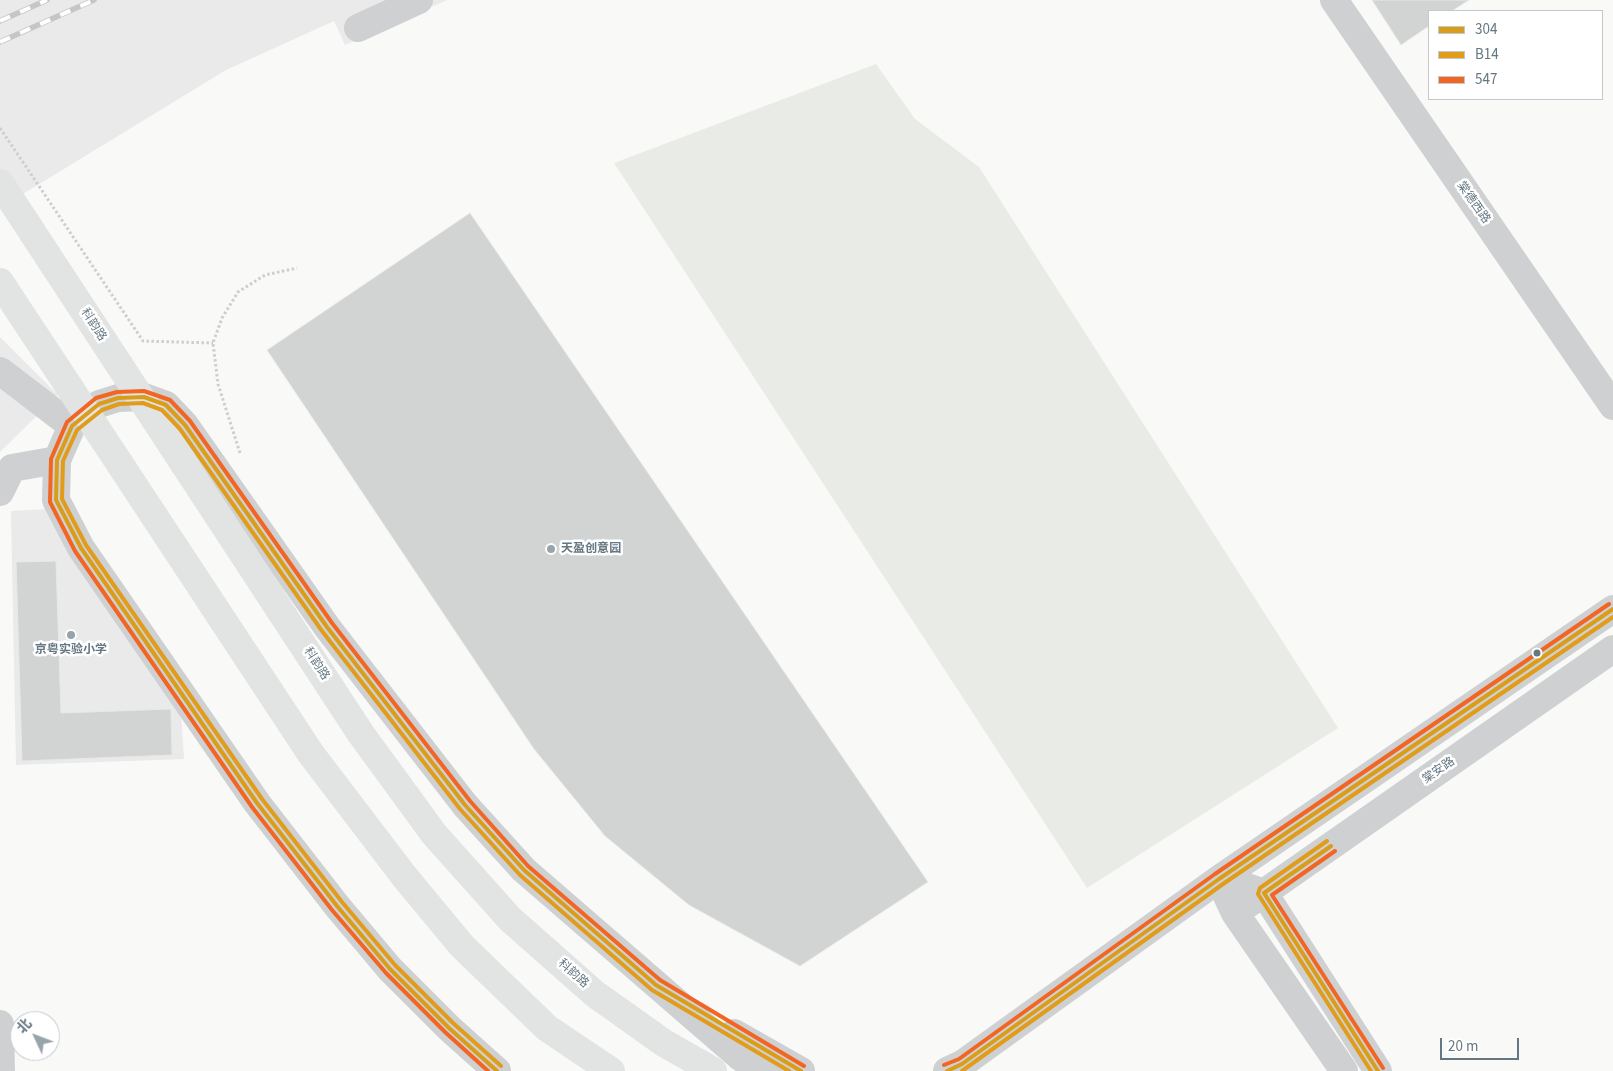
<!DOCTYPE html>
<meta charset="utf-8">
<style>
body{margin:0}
#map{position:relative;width:1613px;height:1071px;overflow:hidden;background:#f9f9f8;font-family:"Source Sans 3","Noto Sans SC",sans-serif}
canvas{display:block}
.legend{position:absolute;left:1428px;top:10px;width:175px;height:90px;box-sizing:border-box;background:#fff;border:1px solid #c1c9cd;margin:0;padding:6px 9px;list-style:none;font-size:15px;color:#647783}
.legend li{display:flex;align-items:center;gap:10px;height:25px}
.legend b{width:25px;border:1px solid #c1c9cd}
.north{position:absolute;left:10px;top:1011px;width:50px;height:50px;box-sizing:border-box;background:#fff;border:1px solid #c1c9cd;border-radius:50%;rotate:313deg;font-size:14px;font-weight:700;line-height:20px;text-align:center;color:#647783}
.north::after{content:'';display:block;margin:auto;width:18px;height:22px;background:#98a4ac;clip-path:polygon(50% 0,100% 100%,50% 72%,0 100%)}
.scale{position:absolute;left:1440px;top:1038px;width:79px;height:22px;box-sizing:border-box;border:2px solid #647783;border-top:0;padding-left:6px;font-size:15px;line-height:18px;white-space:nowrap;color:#647783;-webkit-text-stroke:4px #fff;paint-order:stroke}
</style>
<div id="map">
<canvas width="1613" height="1071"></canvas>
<ul class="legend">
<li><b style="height:6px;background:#da9d1a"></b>304</li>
<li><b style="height:6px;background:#e09c1a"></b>B14</li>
<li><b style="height:6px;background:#f26522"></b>547</li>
</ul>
<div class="north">北</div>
<div class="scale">20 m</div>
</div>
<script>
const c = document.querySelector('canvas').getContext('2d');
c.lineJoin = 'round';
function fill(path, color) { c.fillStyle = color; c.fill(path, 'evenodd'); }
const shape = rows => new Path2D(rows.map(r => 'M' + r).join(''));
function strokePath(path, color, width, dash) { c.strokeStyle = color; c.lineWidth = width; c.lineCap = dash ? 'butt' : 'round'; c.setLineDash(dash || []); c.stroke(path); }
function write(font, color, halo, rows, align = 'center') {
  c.font = font + ' "Source Sans 3","Noto Sans SC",sans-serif'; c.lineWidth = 5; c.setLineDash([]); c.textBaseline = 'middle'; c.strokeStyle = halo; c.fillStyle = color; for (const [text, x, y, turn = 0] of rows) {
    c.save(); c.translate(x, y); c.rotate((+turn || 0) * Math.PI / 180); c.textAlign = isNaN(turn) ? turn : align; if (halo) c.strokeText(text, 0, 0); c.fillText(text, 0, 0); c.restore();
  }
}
fill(shape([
 [0,0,447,0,345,45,334,21,226,70,0,208],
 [0,337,58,395,0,452],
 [49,509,181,711,184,759,16,765,11,511]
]), '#e9eae9');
fill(shape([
 [876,64,915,119,979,167,1338,728,1087,888,614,163]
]), '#e9ece6');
const building = shape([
 [1372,0,1469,0,1452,11,1429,11,1429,26,1401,45,1372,0],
 [470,213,928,882,800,966,689,905,605,836,534,749,267,350,470,213],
 [56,561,61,713,171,709,172,755,22,761,16,562,56,561]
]);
fill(building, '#d2d4d4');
strokePath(building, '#e8e8e8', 1);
strokePath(shape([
 [0,128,143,341,213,343],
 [240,453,218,384,213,343,222,318,238,292,265,275,297,268]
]), '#cdcecf', 3, [2.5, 2.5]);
strokePath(shape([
 [1334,0,1613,406],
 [358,28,419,0],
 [0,371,72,426],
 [0,492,12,468,57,460],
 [1247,887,1264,893,1378,1071],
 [1227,896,1235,913,1344,1071],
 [1235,913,1613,649],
 [0,1024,1,1071],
 [734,1033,801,1071],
 [497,1071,449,1028,390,969,337,906,257,803,81,548,56,500,57,460,72,426,99,404,118,398,144,397,166,405,185,425,327,627,465,805,524,870,739,1056,760,1071],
 [947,1071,962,1064,1219,879,1613,609]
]), '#cfd0d1', 28);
strokePath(shape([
 [0,183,361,734,434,834,510,919,595,994,664,1043,713,1071],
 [0,282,311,754,404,876,462,946,547,1028,611,1071]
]), '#e2e3e3', 28);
const rail = shape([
 [0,21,47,0],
 [0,42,94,0]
]);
strokePath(rail, '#c4c6c8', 5.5);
strokePath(rail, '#fff', 4, [11]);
strokePath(shape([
 [1331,846,1264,893,1378,1071],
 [497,1071,449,1028,390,969,337,906,257,803,81,548,56,500,57,460,72,426,99,404,118,398,144,397,166,405,185,425,327,627,465,805,524,870,656,985,801,1071],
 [947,1071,962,1064,1219,879,1613,609]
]), '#da9d1a', 4);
strokePath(shape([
 [1327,841,1260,888,1258,894,1371,1071],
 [501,1066,453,1023,395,965,342,902,262,799,86,545,62,499,63,461,77,430,102,410,119,404,143,403,162,410,180,429,322,631,460,809,520,875,652,990,789,1071],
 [962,1071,1223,884,1613,617]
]), '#e09c1a', 4);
strokePath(shape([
 [1335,851,1272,895,1383,1068],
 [944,1065,959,1059,1215,874,1609,604],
 [488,1071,445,1032,386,973,332,910,252,807,75,551,50,502,51,459,67,422,96,398,117,392,144,391,170,400,190,421,332,623,470,801,528,866,660,980,804,1066]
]), '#f26522', 4);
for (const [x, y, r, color] of [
 [551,549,5,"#98a4ac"],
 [71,635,5,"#98a4ac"],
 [1537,653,4.5,"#647783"]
]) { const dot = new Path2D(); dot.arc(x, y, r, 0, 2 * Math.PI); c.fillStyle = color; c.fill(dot); strokePath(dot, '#fff', 2); }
write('12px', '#647783', '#fff', [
 ["棠德西路",1473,203,55],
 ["科韵路",93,325,57],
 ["科韵路",316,664,57],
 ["棠安路",1439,771,-35],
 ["科韵路",573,974,42]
]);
write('bold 12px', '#647783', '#fff', [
 ["天盈创意园",561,549],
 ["京粤实验小学",71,650,"center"]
], 'left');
</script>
